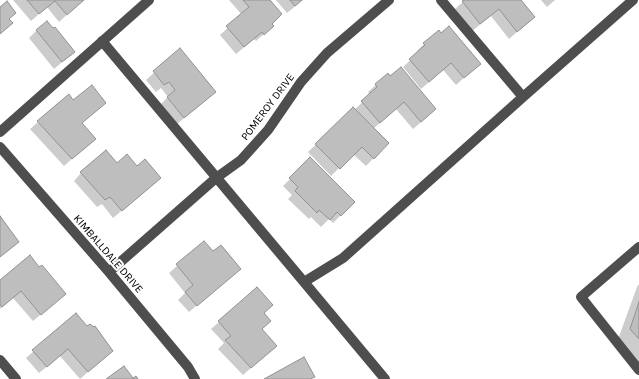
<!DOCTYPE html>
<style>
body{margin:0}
canvas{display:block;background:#fff}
</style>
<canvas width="639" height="379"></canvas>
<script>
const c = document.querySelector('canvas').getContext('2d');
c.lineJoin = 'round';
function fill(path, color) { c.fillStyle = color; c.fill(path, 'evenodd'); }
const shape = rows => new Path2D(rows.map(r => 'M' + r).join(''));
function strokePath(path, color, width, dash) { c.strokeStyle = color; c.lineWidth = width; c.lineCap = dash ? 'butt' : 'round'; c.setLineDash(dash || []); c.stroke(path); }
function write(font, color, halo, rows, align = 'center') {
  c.font = font + ' Karla,sans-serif'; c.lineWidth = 4; c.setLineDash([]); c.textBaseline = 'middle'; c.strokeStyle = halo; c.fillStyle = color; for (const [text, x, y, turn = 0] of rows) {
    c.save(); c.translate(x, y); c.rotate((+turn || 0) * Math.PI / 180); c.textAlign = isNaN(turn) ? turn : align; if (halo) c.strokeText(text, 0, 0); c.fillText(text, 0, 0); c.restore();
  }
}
fill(shape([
 [13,0,83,0,59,22,47,7,31,21],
 [229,0,268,0,271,24,265,33,256,41,254,39,236,54,220,35,242,15],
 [276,0,303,0,287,13],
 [465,0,520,0,534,17,509,39,491,16,472,31,455,9],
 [541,0,555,0,547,7],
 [37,30,74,52,54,69,29,38],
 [441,34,479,64,456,85,443,70,421,89,403,67,418,53,417,51,424,44],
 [180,49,214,92,176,125,160,105,168,97,161,88,156,92,146,80],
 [388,74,428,116,413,129,396,109,373,129,388,143,366,166,353,154,331,176,308,152,353,108,354,110,370,95,368,92],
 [38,122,81,124,94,139,64,166,30,129],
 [310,159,354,202,333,223,329,219,321,227,311,217,309,219,288,199,292,195,283,186],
 [117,164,152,185,113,218,102,204,97,207,74,181,81,173],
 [204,242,213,253,240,269,189,312,178,300,185,293,169,273],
 [0,281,57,301,33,321,13,298,0,309],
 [639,284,639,366,617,342,637,287],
 [76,314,104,358,80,379,60,356,39,373,26,358],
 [270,321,261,330,268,353,243,375,218,349,224,343,211,329,219,322]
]), '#0003');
const building = shape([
 [27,0,84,0,67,15,55,1,39,14,27,0],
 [243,0,270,0,282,14,272,24,274,26,264,35,262,32,244,47,226,26,249,7,243,0],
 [290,0,302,0,295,6,290,0],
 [464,0,521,0,535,17,517,32,499,9,480,24,462,1,464,0],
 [7,1,16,13,9,19,13,23,0,34,0,7,7,1],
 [47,21,53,28,55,27,75,52,62,62,36,30,47,21],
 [449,26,481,64,464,78,451,63,429,82,409,59,425,45,423,43,439,30,441,33,449,26],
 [180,48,216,92,184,118,167,97,175,90,169,82,164,85,153,71,180,48],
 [401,67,436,109,421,122,404,102,380,123,361,101,377,87,375,84,388,73,390,76,401,67],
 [92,85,106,103,82,123,96,139,72,159,37,121,69,94,73,100,92,85],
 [353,107,389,143,374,159,362,147,340,169,315,144,353,107],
 [106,150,117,163,127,154,137,166,145,159,161,178,122,211,110,197,105,200,80,172,106,150],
 [310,157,355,202,341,216,337,212,330,220,319,210,317,213,295,191,298,187,289,178,310,157],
 [0,216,19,242,0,257,0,216],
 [204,241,213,251,221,245,241,269,197,306,185,292,193,285,176,264,204,241],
 [30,255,39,267,42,265,66,294,41,315,21,291,2,307,0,304,0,280,30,255],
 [257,287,273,305,264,313,271,321,262,329,277,346,251,368,225,340,231,336,218,321,257,287],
 [639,302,639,339,630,329,639,302],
 [76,313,87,326,90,324,94,327,95,326,113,351,88,372,68,349,47,367,32,350,76,313],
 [304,357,315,377,310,379,264,379,304,357],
 [124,366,133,378,136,376,138,379,106,379,124,366]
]);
fill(building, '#bebebe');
strokePath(building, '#929292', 1);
strokePath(shape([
 [441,0,523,97,633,0],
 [102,41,304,282,343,258,523,97],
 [0,132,149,0],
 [0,147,109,272,188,367,195,379],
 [639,247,581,297,639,370],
 [109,272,216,178,241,160,268,130,301,82,327,53,389,0],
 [304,282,385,379],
 [0,360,16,379]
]), '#4e4e4e', 10);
write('11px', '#000', '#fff', [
 ["POMEROY DRIVE",268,107,-53],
 ["KIMBALLDALE DRIVE",108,254,49]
]);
</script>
